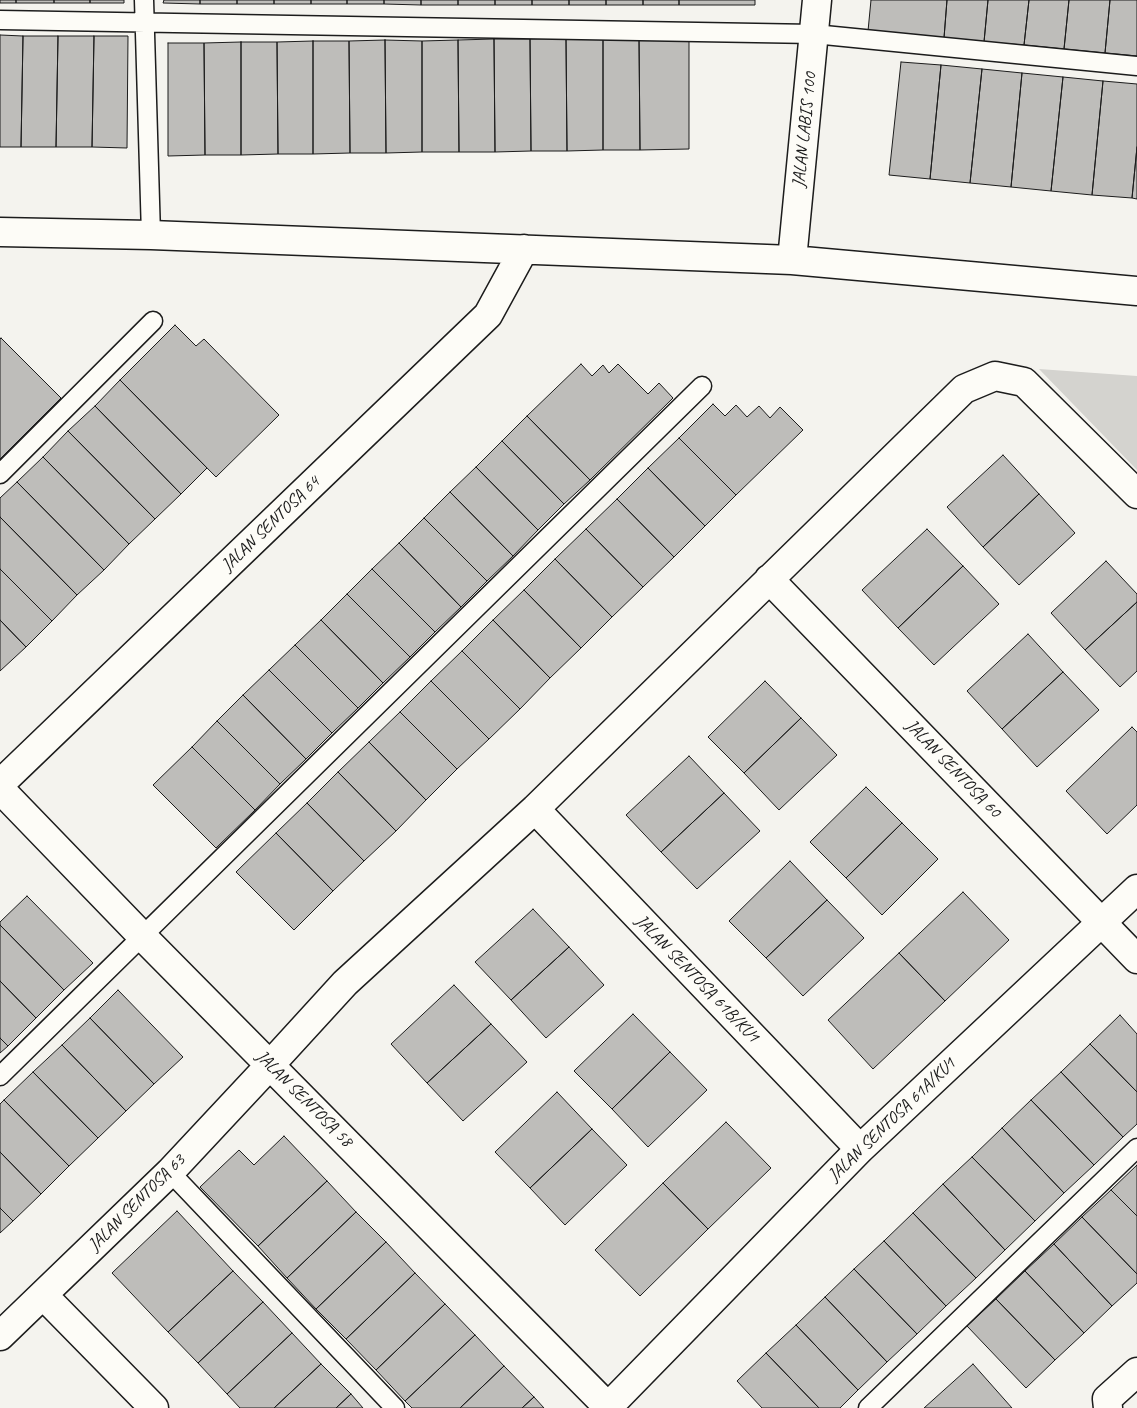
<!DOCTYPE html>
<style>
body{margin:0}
canvas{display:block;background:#f4f3ee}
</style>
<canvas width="1137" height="1408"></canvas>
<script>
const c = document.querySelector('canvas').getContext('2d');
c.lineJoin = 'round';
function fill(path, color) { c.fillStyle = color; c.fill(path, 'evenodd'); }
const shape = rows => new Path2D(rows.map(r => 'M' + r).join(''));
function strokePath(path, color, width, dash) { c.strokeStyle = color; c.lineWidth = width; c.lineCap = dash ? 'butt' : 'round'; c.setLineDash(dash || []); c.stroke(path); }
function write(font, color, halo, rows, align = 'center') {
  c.font = font + ' Caveat,sans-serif'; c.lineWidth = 5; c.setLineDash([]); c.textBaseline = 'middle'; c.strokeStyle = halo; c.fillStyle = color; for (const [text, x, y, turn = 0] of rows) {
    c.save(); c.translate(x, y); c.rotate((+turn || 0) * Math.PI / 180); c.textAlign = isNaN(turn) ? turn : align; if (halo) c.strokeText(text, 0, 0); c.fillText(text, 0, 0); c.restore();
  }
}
fill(shape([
 [1039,369,1137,376,1137,470]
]), '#d4d3cf');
const building = shape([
 [0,0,16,0,16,3,0,3,0,0],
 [16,0,54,0,54,3,16,3,16,0],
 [54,0,90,0,90,3,54,3,54,0],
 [90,0,124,0,124,3,90,3,90,0],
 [164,0,200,0,200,4,163,3,164,0],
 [200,0,237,0,237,4,200,4,200,0],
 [237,0,274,0,274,4,237,4,237,0],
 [274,0,311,0,311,4,274,4,274,0],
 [311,0,347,0,347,4,311,4,311,0],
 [347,0,384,0,384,4,347,4,347,0],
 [384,0,421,0,421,5,384,4,384,0],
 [421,0,458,0,458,5,421,5,421,0],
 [458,0,495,0,495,5,458,5,458,0],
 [495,0,532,0,532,5,495,5,495,0],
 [532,0,569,0,569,5,532,5,532,0],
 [569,0,606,0,606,5,569,5,569,0],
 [606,0,643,0,643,5,606,5,606,0],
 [643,0,679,0,679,5,643,5,643,0],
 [679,0,755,0,755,5,679,5,679,0],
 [871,0,947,0,944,38,868,31,871,0],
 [947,0,988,0,984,42,944,38,947,0],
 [988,0,1029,0,1024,45,984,42,988,0],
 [1029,0,1069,0,1064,49,1024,45,1029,0],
 [1069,0,1110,0,1105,53,1064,49,1069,0],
 [1110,0,1137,0,1137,56,1105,53,1110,0],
 [0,35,23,36,21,147,0,147,0,35],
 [23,36,58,36,56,147,21,147,23,36],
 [58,36,94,36,92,147,56,147,58,36],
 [94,36,128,36,127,148,92,147,94,36],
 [689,37,689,149,640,150,639,38,689,37],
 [566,38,567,151,531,151,530,39,566,38],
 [566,38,603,38,603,150,567,151,566,38],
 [603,38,639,38,640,150,603,150,603,38],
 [494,39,495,152,459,152,458,40,494,39],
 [494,39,530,39,531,151,495,152,494,39],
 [385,40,386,153,350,153,349,41,385,40],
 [385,40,422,41,422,152,386,153,385,40],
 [458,40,459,152,422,152,422,41,458,40],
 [313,41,313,154,278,154,277,42,313,41],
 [313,41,349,41,350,153,313,154,313,41],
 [241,42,241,155,205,155,204,43,241,42],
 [241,42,277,42,278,154,241,155,241,42],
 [168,43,204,43,205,155,168,156,168,43],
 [901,62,941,65,930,179,889,175,901,62],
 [941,65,982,69,970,183,930,179,941,65],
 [982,69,1022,73,1011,187,970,183,982,69],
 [1022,73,1063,77,1051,191,1011,187,1022,73],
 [1063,77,1103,81,1092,195,1051,191,1063,77],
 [1103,81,1137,84,1137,147,1132,198,1092,195,1103,81],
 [1137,147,1137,199,1132,198,1137,147],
 [175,325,196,346,204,339,279,415,216,477,120,380,175,325],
 [1,338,61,398,0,459,0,339,1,338],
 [581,364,592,376,603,365,609,373,618,364,648,394,659,383,673,398,590,480,527,416,581,364],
 [120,380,207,468,181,494,95,406,120,380],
 [713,404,725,416,736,405,747,417,759,406,770,418,780,407,803,430,736,495,679,438,713,404],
 [95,406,181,494,155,519,68,431,95,406],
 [527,416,590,480,564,504,502,441,527,416],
 [68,431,155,519,129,544,43,457,68,431],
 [679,438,736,495,705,526,648,468,679,438],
 [502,441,564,504,538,530,476,467,502,441],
 [1003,455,1039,494,983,547,947,507,1003,455],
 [43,457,129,544,104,570,17,482,43,457],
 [476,467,538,530,513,556,450,492,476,467],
 [648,468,705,526,674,557,617,499,648,468],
 [17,482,104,570,77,595,0,517,0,498,17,482],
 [450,492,513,556,487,581,424,518,450,492],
 [1039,494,1075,533,1019,585,983,547,1039,494],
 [617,499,674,557,643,587,586,529,617,499],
 [0,517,77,595,52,621,0,569,0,517],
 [424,518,487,581,461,607,399,543,424,518],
 [586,529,643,587,612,617,555,559,586,529],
 [927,529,963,566,898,628,862,590,927,529],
 [399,543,461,607,435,632,372,569,399,543],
 [555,559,612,617,581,648,524,590,555,559],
 [1106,561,1137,594,1137,602,1085,650,1051,613,1106,561],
 [963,566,999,604,934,665,898,628,963,566],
 [0,569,52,621,26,647,0,620,0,569],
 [372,569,435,632,410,657,347,594,372,569],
 [524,590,581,648,550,678,493,620,524,590],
 [347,594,410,657,383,683,321,620,347,594],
 [1137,602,1137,671,1120,687,1085,650,1137,602],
 [0,620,26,647,0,671,0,620],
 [321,620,383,683,358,708,295,645,321,620],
 [493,620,550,678,520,709,462,651,493,620],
 [1028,634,1063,672,1002,729,967,691,1028,634],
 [295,645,358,708,332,733,269,670,295,645],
 [462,651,520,709,489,739,431,681,462,651],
 [269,670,332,733,306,759,243,695,269,670],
 [1063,672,1099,710,1037,767,1002,729,1063,672],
 [431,681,489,739,457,769,400,712,431,681],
 [765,681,801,718,744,773,708,737,765,681],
 [243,695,306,759,280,784,217,721,243,695],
 [400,712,457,769,426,800,369,742,400,712],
 [801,718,837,755,779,810,744,773,801,718],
 [217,721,280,784,255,810,192,747,217,721],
 [1132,727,1137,732,1137,805,1107,834,1066,791,1132,727],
 [369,742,426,800,396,831,338,772,369,742],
 [192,747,255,810,216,848,153,785,192,747],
 [689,756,724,793,661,852,626,815,689,756],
 [338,772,396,831,364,861,307,803,338,772],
 [866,787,902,823,846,878,810,842,866,787],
 [724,793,760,831,697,889,661,852,724,793],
 [307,803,364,861,333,891,276,833,307,803],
 [902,823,938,859,882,915,846,878,902,823],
 [276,833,333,891,294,930,236,872,276,833],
 [790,861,827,900,766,958,729,921,790,861],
 [963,892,1009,940,945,1001,899,953,963,892],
 [27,896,93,963,64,990,0,925,0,922,27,896],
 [827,900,864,938,803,996,766,958,827,900],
 [533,909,569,947,511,1000,475,962,533,909],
 [0,925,64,990,36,1018,0,981,0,925],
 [569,947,604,985,546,1038,511,1000,569,947],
 [899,953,945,1001,873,1069,828,1020,899,953],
 [0,981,36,1018,8,1046,0,1038,0,981],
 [454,985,491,1024,427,1083,391,1044,454,985],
 [118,990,183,1057,154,1084,90,1018,118,990],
 [633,1014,670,1052,612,1109,574,1071,633,1014],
 [1120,1015,1137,1034,1137,1092,1090,1044,1120,1015],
 [90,1018,154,1084,126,1111,62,1045,90,1018],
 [491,1024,527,1062,463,1121,427,1083,491,1024],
 [0,1038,8,1046,0,1053,0,1038],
 [1090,1044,1137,1092,1137,1124,1123,1137,1061,1072,1090,1044],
 [62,1045,126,1111,98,1138,33,1072,62,1045],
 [670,1052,707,1090,648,1147,612,1109,670,1052],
 [33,1072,98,1138,69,1166,4,1100,33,1072],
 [1061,1072,1123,1137,1094,1165,1031,1100,1061,1072],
 [557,1092,592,1129,530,1188,495,1152,557,1092],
 [4,1100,69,1166,41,1194,0,1152,0,1104,4,1100],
 [1031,1100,1094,1165,1064,1193,1002,1128,1031,1100],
 [726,1122,771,1168,708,1229,663,1183,726,1122],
 [1002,1128,1064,1193,1035,1221,972,1157,1002,1128],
 [592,1129,627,1165,565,1225,530,1188,592,1129],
 [284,1136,327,1181,258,1246,200,1187,239,1150,254,1165,284,1136],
 [0,1152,41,1194,13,1221,0,1208,0,1152],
 [972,1157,1035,1221,1005,1250,943,1184,972,1157],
 [1137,1165,1137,1216,1111,1190,1137,1165],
 [327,1181,356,1212,287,1278,258,1246,327,1181],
 [663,1183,708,1229,640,1296,595,1250,663,1183],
 [943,1184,1005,1250,976,1278,913,1213,943,1184],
 [1111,1190,1137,1216,1137,1274,1082,1217,1111,1190],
 [0,1208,13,1221,0,1233,0,1208],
 [177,1211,233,1271,168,1332,112,1273,177,1211],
 [356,1212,386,1242,316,1309,287,1278,356,1212],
 [913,1213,976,1278,946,1306,884,1241,913,1213],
 [1082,1217,1137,1274,1137,1283,1112,1306,1054,1244,1082,1217],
 [884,1241,946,1306,917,1334,854,1269,884,1241],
 [386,1242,415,1273,346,1339,316,1309,386,1242],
 [1054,1244,1112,1306,1084,1333,1025,1271,1054,1244],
 [854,1269,917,1334,887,1362,825,1297,854,1269],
 [233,1271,263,1302,198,1363,168,1332,233,1271],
 [1025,1271,1084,1333,1055,1360,996,1299,1025,1271],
 [415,1273,445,1304,376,1370,346,1339,415,1273],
 [825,1297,887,1362,858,1390,796,1325,825,1297],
 [996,1299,1055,1360,1026,1388,967,1326,996,1299],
 [263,1302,292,1333,227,1394,198,1363,263,1302],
 [445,1304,475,1335,405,1401,376,1370,445,1304],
 [796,1325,858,1390,840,1408,819,1408,766,1353,796,1325],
 [292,1333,321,1364,274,1408,240,1408,227,1394,292,1333],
 [475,1335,504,1366,460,1408,412,1408,405,1401,475,1335],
 [766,1353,819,1408,762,1408,737,1381,766,1353],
 [321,1364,351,1394,336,1408,274,1408,321,1364],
 [973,1364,1012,1408,924,1408,973,1364],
 [504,1366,534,1397,522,1408,460,1408,504,1366],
 [351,1394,363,1408,336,1408,351,1394],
 [534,1397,544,1408,522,1408,534,1397]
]);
fill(building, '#bebdba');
strokePath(building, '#1c1c1c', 1);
const lane = shape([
 [144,0,151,235],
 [0,20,814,34,1137,66],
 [0,474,153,321],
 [0,1076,702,386],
 [170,1172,395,1408],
 [868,1408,1137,1148]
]);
const street = shape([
 [0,232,151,235,792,260,1137,291],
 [792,260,817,0],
 [769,579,1137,959],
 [0,784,488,315,524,249],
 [0,789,142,936,609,1408],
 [535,809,860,1149],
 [43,1295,154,1408],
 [0,1336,170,1172,270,1065,345,983,535,809,964,389,995,376,1024,382,1137,494],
 [608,1407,860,1149,1137,889],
 [1108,1408,1107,1399,1137,1372]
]);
strokePath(lane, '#1c1c1c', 21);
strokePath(street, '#1c1c1c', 31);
strokePath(lane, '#fdfcf7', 18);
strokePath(street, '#fdfcf7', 28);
write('18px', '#1c1c1c', '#fdfcf7', [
 ["JALAN LABIS 100",805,130,-84],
 ["JALAN SENTOSA 64",271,524,-44],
 ["JALAN SENTOSA 60",953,769,46],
 ["JALAN SENTOSA 61B/KU1",697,979,46],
 ["JALAN SENTOSA 58",304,1099,45],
 ["JALAN SENTOSA 61A/KU1",892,1120,-44],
 ["JALAN SENTOSA 63",137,1203,-45]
]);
</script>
